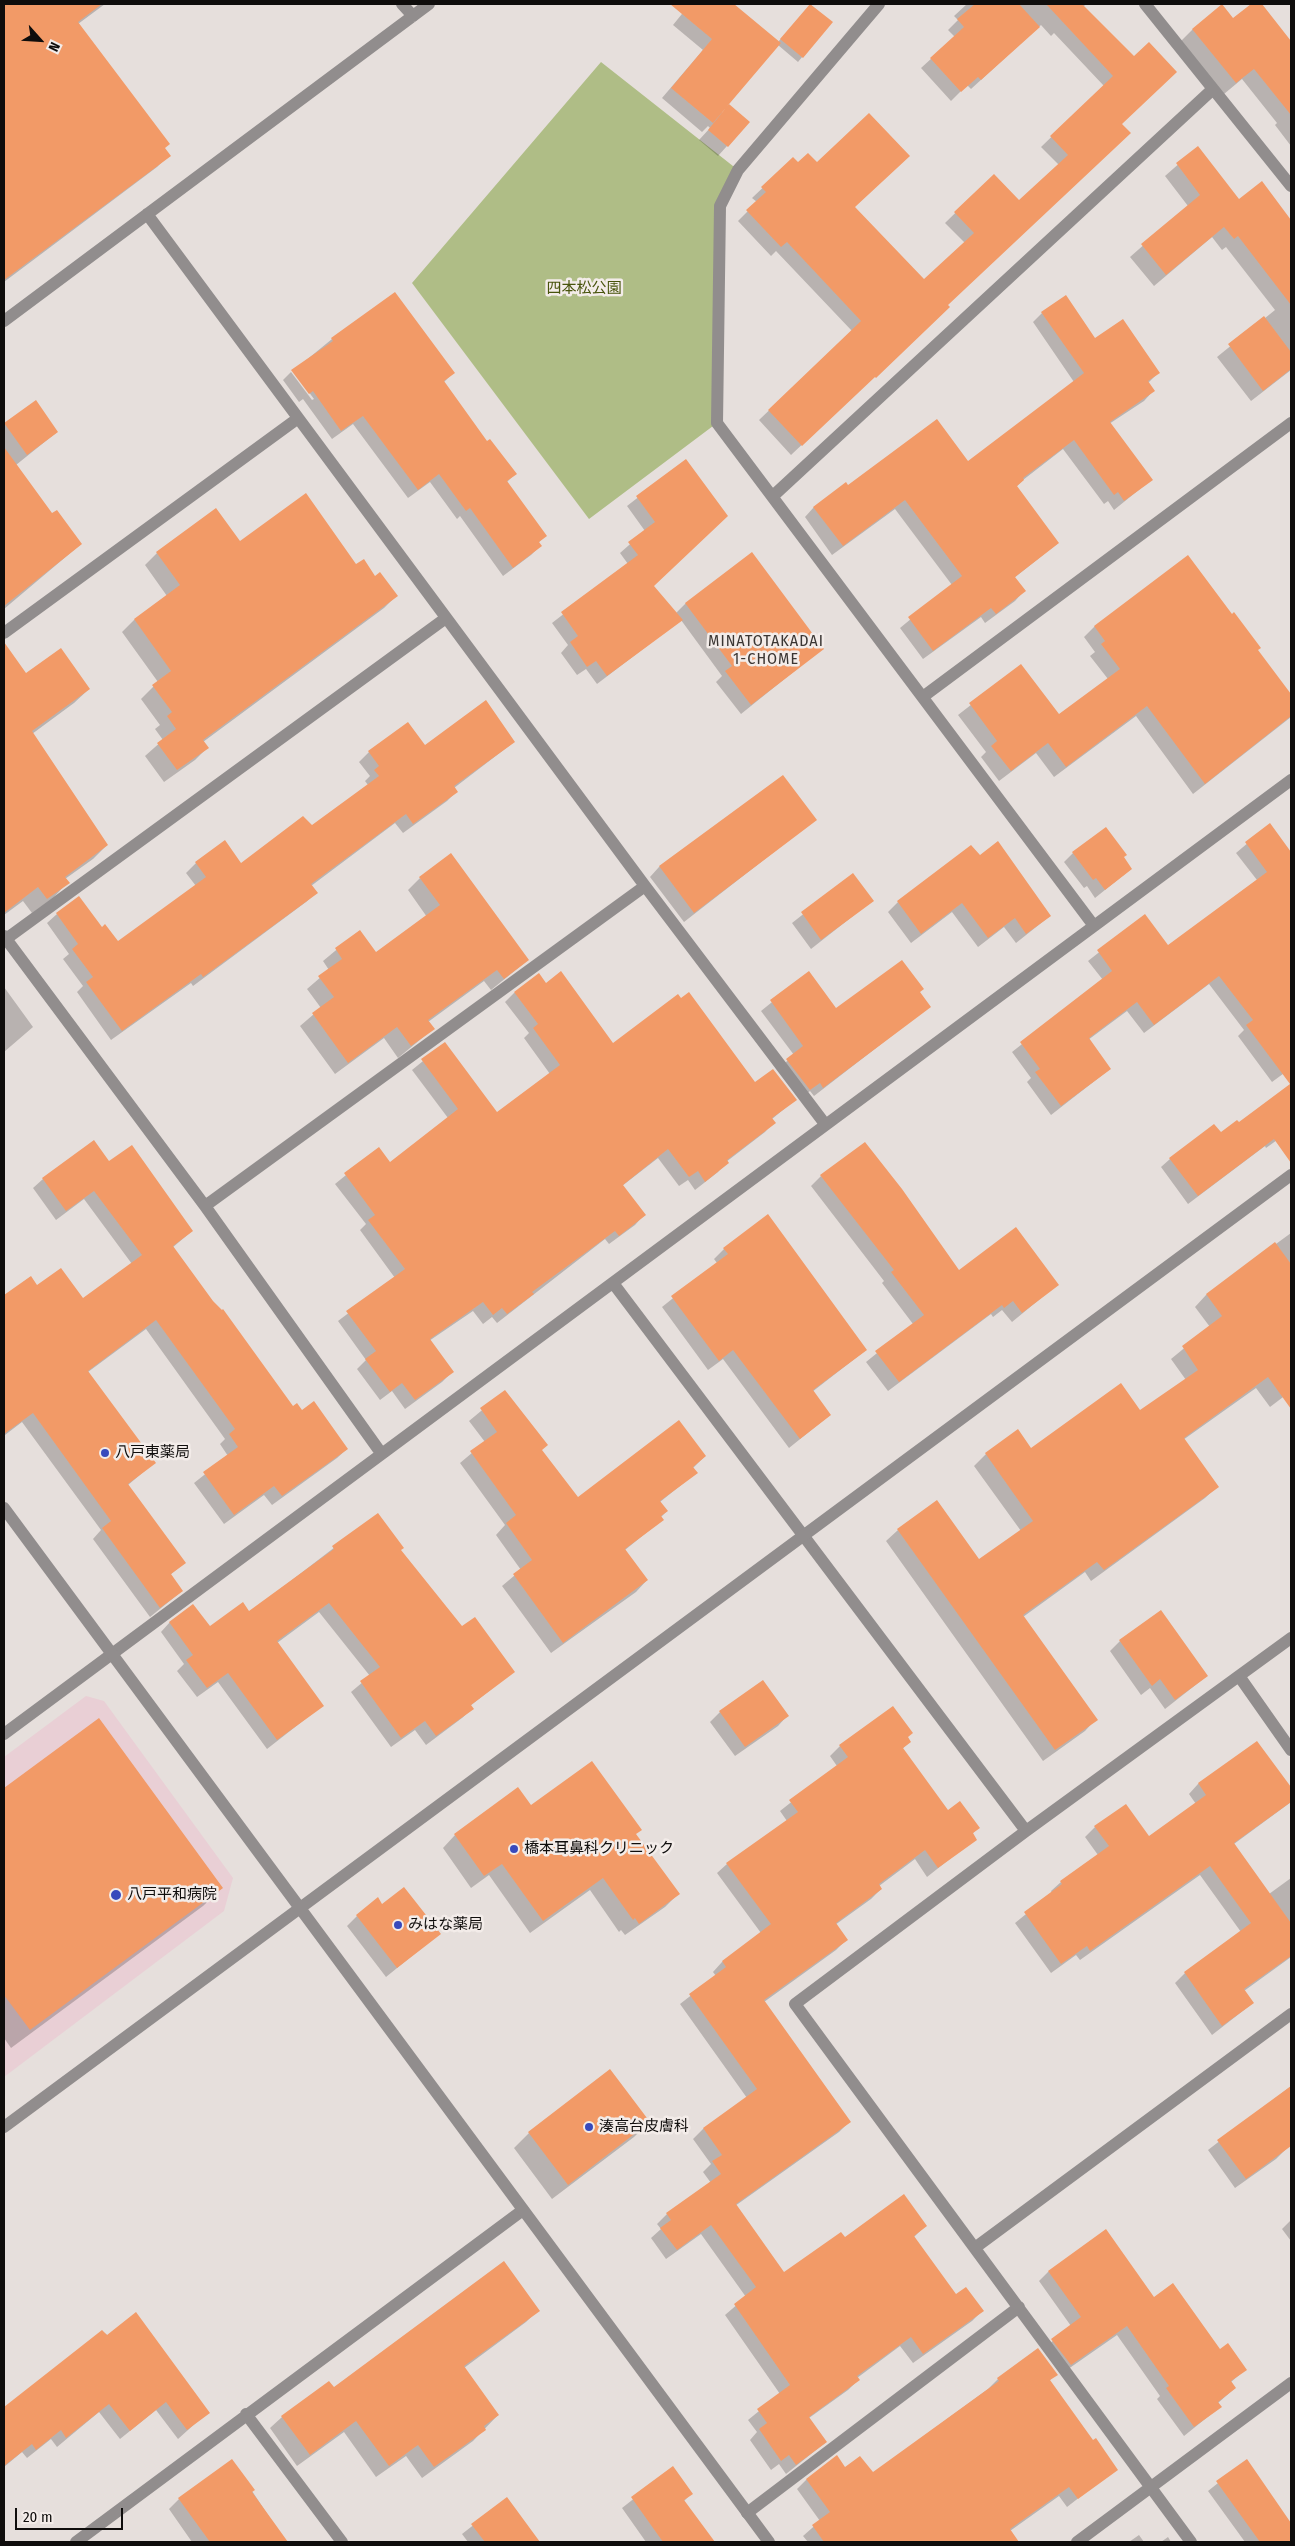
<!DOCTYPE html>
<meta charset="utf-8">
<style>
body{margin:0}
#map{position:relative;width:1295px;height:2546px;overflow:hidden;background:#e6dfdc;font-family:"Fira Sans Condensed",sans-serif}
canvas{display:block}
.frame{position:absolute;inset:0;border:5px solid #0f0d0c;pointer-events:none}
.north{position:absolute;left:15px;top:15px;width:50px;height:50px;-webkit-text-stroke:4px #f3ece9;paint-order:stroke;rotate:116deg;font-size:14px;font-weight:700;line-height:20px;text-align:center;color:#0f0d0c}
.north::after{content:'';display:block;margin:auto;width:18px;height:22px;background:#0f0d0c;clip-path:polygon(50% 0,100% 100%,50% 72%,0 100%)}
.scale{position:absolute;left:15px;top:2508px;width:108px;height:22px;box-sizing:border-box;border:2px solid #0f0d0c;border-top:0;padding-left:6px;font-size:15px;line-height:18px;white-space:nowrap;color:#0f0d0c;-webkit-text-stroke:4px #f3ece9;paint-order:stroke}
</style>
<div id="map">
<canvas width="1295" height="2546"></canvas>
<div class="frame"></div>
<div class="north">N</div>
<div class="scale">20 m</div>
</div>
<script>
const c = document.querySelector('canvas').getContext('2d');
c.lineJoin = 'round';
function fill(path, color) { c.fillStyle = color; c.fill(path, 'evenodd'); }
const shape = rows => new Path2D(rows.map(r => 'M' + r).join(''));
function strokePath(path, color, width, dash) { c.strokeStyle = color; c.lineWidth = width; c.lineCap = dash ? 'butt' : 'round'; c.setLineDash(dash || []); c.stroke(path); }
function write(font, color, halo, rows, align = 'center') {
  c.font = font + ' "Fira Sans Condensed","Noto Sans JP",sans-serif'; c.lineWidth = 5; c.setLineDash([]); c.textBaseline = 'middle'; c.strokeStyle = halo; c.fillStyle = color; for (const [text, x, y, turn = 0] of rows) {
    c.save(); c.translate(x, y); c.rotate((+turn || 0) * Math.PI / 180); c.textAlign = isNaN(turn) ? turn : align; if (halo) c.strokeText(text, 0, 0); c.fillText(text, 0, 0); c.restore();
  }
}
fill(shape([
 [86,1696,104,1701,233,1878,224,1911,4,2077,4,1757]
]), '#e9cfd5');
fill(shape([
 [601,62,738,170,720,206,717,423,589,519,412,283]
]), '#afbd86');
fill(shape([
 [4,4,105,4,78,24,169,155,157,167,4,282],
 [690,4,732,4,778,42,811,5,831,22,798,62,778,45,722,111,727,146,718,156,699,140,710,128,708,126,702,132,662,98,703,50,673,25],
 [967,4,1086,4,1083,7,1134,58,1121,124,946,305,948,307,791,455,759,420,852,331,776,251,771,256,738,221,757,202,752,198,793,159,854,207,924,281,965,243,945,223,994,175,1019,201,1059,165,1041,147,1104,86,1054,33,1051,36,1041,25,971,89,967,85,951,101,921,68,955,37,948,30,958,20,954,16],
 [1253,4,1260,4,1291,43,1291,146,1275,125,1277,123,1242,79,1224,94,1181,41,1193,29,1233,20],
 [1198,147,1239,201,1262,183,1291,222,1291,370,1251,401,1217,357,1275,310,1226,247,1222,250,1212,237,1154,286,1130,257,1188,206,1165,176],
 [395,294,453,373,443,383,486,443,515,474,507,482,545,536,538,543,540,546,531,555,503,576,460,516,457,519,430,482,408,498,353,424,332,439,303,399,299,402,283,380,291,372,312,400,314,399,293,371,332,339],
 [1042,313,1158,373,1148,383,1153,391,1144,401,1109,424,1151,480,1114,510,1108,501,1104,504,1063,449,1023,480,1016,487,1058,543,1014,578,1024,591,1015,601,985,623,981,617,923,659,900,628,952,585,895,509,832,555,805,517,814,507,848,487,968,463,1074,382,1033,322],
 [35,402,57,432,16,465,52,515,81,544,4,609,4,425],
 [685,461,653,586,676,613,686,603,823,648,741,714,716,682,722,676,681,620,597,684,586,669,577,675,561,653,568,645,552,623,628,564,620,553,645,531,627,506],
 [240,543,356,566,375,577,396,596,384,608,203,742,207,748,195,760,164,782,145,756,163,740,155,729,160,725,141,699,158,682,122,632,134,620,167,596,145,565,157,553],
 [1095,626,1257,650,1291,696,1291,717,1193,794,1136,716,1054,777,1036,753,999,781,981,757,986,752,958,715,1021,666,1058,716,1108,679,1090,656,1095,652,1084,637],
 [61,650,89,689,74,703,32,734,107,845,93,859,65,879,68,882,54,897,32,913,23,901,4,915,4,691],
 [514,742,454,788,457,791,447,801,403,833,395,823,311,886,316,893,306,902,193,986,191,983,111,1040,77,992,83,986,63,959,69,954,47,923,57,914,102,929,117,943,196,886,186,873,196,863,241,864,312,826,368,785,365,781,370,776,359,762,369,752],
 [783,777,815,820,684,922,650,877,659,867],
 [1269,825,1291,854,1291,1068,1272,1082,1238,1036,1244,1030,1209,984,1144,1033,1127,1011,1088,1040,1110,1069,1051,1115,1027,1082,1031,1078,1012,1052,1103,980,1088,961,1145,916,1167,947,1257,880,1236,853],
 [1073,853,1122,858,1131,869,1095,898,1087,886,1084,888,1064,862],
 [979,857,1050,916,1016,943,1004,927,978,947,952,912,911,943,888,912,898,902],
 [853,875,872,901,811,949,792,923],
 [420,878,528,960,491,990,484,981,428,1022,433,1029,398,1058,384,1038,335,1074,300,1026,321,1008,307,989,329,970,323,961,359,931,376,954,427,917,408,890],
 [808,973,836,1010,929,1007,814,1096,810,1091,800,1099,778,1069,794,1055,761,1011],
 [545,984,613,1044,755,1084,795,1100,772,1119,774,1122,765,1132,726,1162,718,1172,695,1190,688,1180,679,1186,658,1158,622,1186,644,1215,635,1225,609,1244,605,1239,497,1323,492,1317,483,1324,473,1311,429,1341,452,1372,442,1382,405,1409,392,1391,380,1400,357,1369,366,1360,338,1321,395,1278,360,1230,366,1224,335,1184,378,1149,389,1164,448,1118,412,1070,444,1044,497,1114,550,1074,524,1038,529,1033,505,1002,514,993],
 [4,987,33,1027,4,1052],
 [1281,1092,1291,1106,1291,1130,1266,1148,1265,1146,1188,1204,1161,1167,1170,1159,1239,1124],
 [109,1163,192,1231,172,1248,293,1407,302,1411,347,1449,337,1458,272,1505,264,1495,224,1524,194,1483,228,1456,220,1444,225,1439,146,1329,88,1372,154,1463,128,1485,184,1563,170,1575,182,1591,150,1617,93,1539,101,1530,22,1422,5,1435,4,1432,4,1297,30,1277,37,1287,83,1300,132,1264,84,1199,56,1220,33,1188,43,1179],
 [821,1176,959,1271,1057,1285,1012,1322,1002,1310,993,1317,991,1314,888,1391,866,1362,913,1324,882,1283,884,1281,811,1186],
 [768,1216,866,1350,812,1392,830,1415,789,1448,723,1359,708,1370,662,1307,717,1263,714,1259,724,1249],
 [1291,1233,1291,1391,1270,1407,1256,1388,1183,1440,1217,1487,1205,1498,1091,1581,1085,1572,1023,1617,1096,1719,1085,1731,1043,1761,886,1541,898,1530,979,1561,1021,1531,974,1466,986,1454,1031,1449,1139,1412,1186,1380,1171,1359,1210,1327,1195,1307,1206,1295],
 [505,1391,541,1450,578,1499,705,1456,693,1468,696,1473,660,1502,667,1511,661,1517,662,1520,625,1550,647,1580,636,1592,551,1653,502,1586,521,1570,496,1535,505,1525,460,1463,485,1442,469,1421],
 [378,1514,400,1551,462,1627,513,1672,470,1706,472,1709,462,1718,426,1745,415,1730,391,1747,351,1692,370,1676,319,1612,277,1643,322,1706,267,1749,218,1682,197,1697,177,1671,184,1664,161,1632,170,1622,210,1628,249,1613],
 [1161,1612,1207,1676,1165,1709,1150,1688,1141,1695,1110,1651,1120,1641],
 [893,1707,910,1742,902,1749,947,1812,978,1828,972,1834,975,1839,927,1877,915,1859,879,1886,881,1889,871,1899,835,1925,846,1940,836,1950,764,2002,849,2122,839,2132,735,2206,784,2274,845,2239,925,2226,914,2237,956,2296,982,2311,972,2321,913,2363,900,2346,857,2378,858,2380,848,2390,809,2418,826,2442,786,2474,779,2464,771,2470,750,2440,757,2432,748,2420,780,2394,725,2315,746,2297,701,2234,666,2259,651,2238,661,2229,657,2224,667,2214,711,2183,703,2172,711,2164,693,2139,703,2129,747,2098,680,2004,716,1976,713,1972,722,1962,761,1933,717,1873,727,1864,787,1821,780,1811,837,1766,830,1756,840,1746],
 [720,1712,787,1716,778,1726,735,1756,710,1722],
 [99,1720,222,1888,203,1906,11,2048,4,2038,4,1790],
 [1257,1743,1291,1789,1291,1802,1234,1844,1269,1894,1291,1878,1291,1957,1244,1991,1253,2003,1212,2035,1175,1983,1185,1973,1241,1932,1200,1875,1080,1960,1076,1955,1051,1973,1015,1923,1052,1893,1051,1891,1061,1882,1098,1855,1085,1837,1095,1827,1149,1838,1196,1804,1189,1794,1198,1784],
 [531,1807,635,1835,678,1894,665,1907,625,1935,621,1930,619,1932,590,1890,530,1933,489,1875,471,1888,443,1848,455,1835],
 [357,1916,439,1934,386,1977,347,1926],
 [610,2071,649,2122,634,2137,552,2199,514,2148,529,2133],
 [1291,2086,1291,2138,1283,2144,1286,2149,1276,2159,1235,2188,1208,2150],
 [1291,2220,1291,2241,1282,2229],
 [1106,2231,1154,2299,1245,2370,1231,2382,1235,2388,1218,2403,1220,2407,1184,2436,1157,2399,1160,2396,1117,2335,1061,2374,1043,2349,1071,2326,1039,2281,1048,2272],
 [538,2310,526,2322,464,2368,498,2415,473,2441,422,2478,406,2456,376,2477,344,2432,297,2466,270,2428,282,2417,333,2389],
 [102,2331,208,2412,178,2439,156,2410,120,2439,99,2412,57,2447,51,2439,27,2458,22,2452,4,2467,4,2408],
 [1056,2374,1049,2381,1093,2442,1116,2469,1067,2507,1059,2496,1010,2531,1013,2536,1007,2542,808,2542,803,2536,820,2521,797,2489,807,2479,845,2469,872,2474,988,2389,998,2379],
 [1247,2460,1291,2524,1291,2542,1245,2542,1208,2491],
 [232,2461,280,2533,277,2535,282,2542,192,2542,169,2509,179,2499],
 [673,2468,691,2494,684,2501,714,2542,646,2542,622,2508],
 [507,2499,538,2542,468,2542,462,2534],
 [1139,2535,1144,2542,1129,2542],
 [1168,2537,1171,2542,1161,2542]
]), '#0003');
fill(shape([
 [4,4,102,4,78,22,170,144,165,148,171,156,4,280],
 [670,4,734,4,781,43,713,123,671,88,712,39],
 [810,4,833,22,803,58,780,39],
 [975,4,1019,4,1040,27,981,80,978,77,961,92,930,58,964,27,957,19],
 [1046,4,1082,4,1134,56,1149,42,1177,72,1122,124,1131,133,948,305,950,307,876,378,875,377,802,446,768,410,861,321,787,242,781,247,746,210,766,192,761,187,793,157,798,162,808,153,817,162,869,113,910,156,855,207,924,279,974,233,954,212,994,174,1019,200,1068,155,1050,136,1113,76],
 [1222,4,1233,18,1251,4,1262,4,1291,41,1291,115,1254,69,1236,83,1192,29],
 [729,104,750,122,728,147,708,130],
 [1198,146,1239,199,1262,181,1291,220,1291,305,1238,236,1234,239,1224,227,1166,275,1141,244,1200,195,1176,163],
 [395,292,455,373,444,381,487,441,490,439,517,474,507,481,547,536,539,542,542,546,513,568,470,508,466,511,439,474,418,490,363,416,341,431,313,391,309,394,291,370,333,341,331,338],
 [1066,295,1095,338,1123,319,1160,373,1148,381,1155,391,1110,422,1153,480,1124,501,1118,492,1114,495,1074,440,1023,478,1024,480,1017,486,1059,543,1015,577,1026,591,996,614,991,608,933,651,908,617,962,576,905,500,843,546,813,507,846,482,848,485,937,419,968,461,1084,373,1041,312],
 [1264,316,1291,352,1291,369,1263,391,1228,344],
 [36,400,58,432,27,455,4,423],
 [4,447,52,513,57,510,82,544,4,606],
 [686,459,728,516,654,586,683,620,607,676,596,661,587,667,570,642,578,636,561,612,638,555,628,542,655,522,636,496],
 [306,493,356,564,364,559,375,576,380,572,398,596,203,740,209,748,177,770,157,743,176,729,167,716,172,712,152,685,171,671,134,619,180,585,156,552,216,508,240,541],
 [752,552,824,649,751,705,725,671,732,666,685,603],
 [1188,555,1232,614,1234,612,1261,648,1258,650,1291,694,1291,716,1205,784,1147,706,1066,767,1048,743,1011,771,991,746,997,741,969,703,1021,664,1059,714,1120,669,1101,644,1105,641,1094,626],
 [4,642,26,673,61,648,90,689,32,731,108,845,65,877,70,883,47,899,38,887,4,913],
 [486,700,515,742,454,786,458,792,413,824,406,814,311,884,318,893,203,977,201,974,122,1031,86,982,93,977,72,949,78,944,56,913,79,896,102,927,105,924,118,941,206,877,195,862,225,840,241,863,303,816,312,825,379,776,374,770,379,766,368,751,408,722,425,745],
 [783,775,817,820,694,913,659,866],
 [1270,823,1291,852,1291,1163,1274,1139,1198,1196,1169,1158,1214,1124,1221,1132,1237,1120,1239,1122,1290,1084,1246,1025,1253,1020,1219,976,1154,1025,1137,1002,1089,1038,1111,1069,1061,1106,1035,1072,1040,1069,1020,1042,1112,971,1097,950,1145,914,1168,945,1267,872,1245,842],
 [1106,827,1127,855,1124,857,1132,869,1105,890,1096,878,1093,880,1072,852],
 [998,841,1051,916,1026,934,1015,918,988,938,962,903,921,934,897,901,971,845,980,855],
 [451,853,529,960,504,979,497,970,428,1020,435,1029,411,1046,397,1027,348,1063,312,1013,334,997,318,976,342,959,335,948,360,930,376,952,440,905,419,877],
 [853,873,874,901,821,940,801,912],
 [902,960,924,989,920,992,931,1007,823,1088,820,1083,810,1090,786,1059,803,1046,770,1000,809,971,836,1008],
 [561,971,613,1043,678,994,681,998,689,992,755,1082,773,1069,797,1100,772,1118,776,1123,727,1160,729,1163,705,1182,698,1171,689,1177,668,1149,623,1185,646,1215,619,1236,615,1231,532,1292,534,1294,507,1314,502,1308,493,1315,483,1302,430,1339,454,1372,415,1400,402,1383,390,1392,365,1359,376,1351,346,1311,405,1269,368,1220,375,1215,344,1173,379,1147,390,1162,458,1109,421,1059,445,1042,497,1112,560,1065,533,1028,538,1024,514,992,539,973,546,983],
 [94,1140,109,1161,132,1145,193,1231,173,1246,213,1301,222,1310,223,1309,293,1406,297,1403,302,1410,314,1401,348,1449,282,1496,274,1486,234,1515,203,1472,238,1447,229,1434,235,1429,156,1320,88,1371,156,1463,128,1484,186,1563,171,1574,183,1591,160,1608,102,1528,111,1521,33,1413,4,1434,4,1295,31,1276,37,1285,61,1268,83,1298,142,1255,94,1191,66,1211,42,1178],
 [865,1142,902,1189,959,1270,1016,1227,1059,1285,1022,1313,1013,1301,1004,1308,1002,1305,899,1382,875,1351,924,1315,891,1272,894,1270,820,1175],
 [768,1214,867,1350,813,1390,831,1415,800,1439,733,1350,719,1361,671,1296,728,1254,723,1248],
 [1275,1242,1291,1264,1291,1409,1268,1377,1184,1438,1219,1487,1104,1570,1097,1562,1023,1615,1098,1720,1055,1750,897,1529,937,1500,979,1559,1033,1521,985,1453,1018,1429,1031,1448,1121,1383,1140,1410,1198,1370,1182,1346,1222,1316,1206,1294],
 [505,1390,548,1445,542,1450,578,1497,679,1420,706,1456,693,1467,698,1473,660,1501,668,1511,661,1516,664,1520,625,1549,648,1580,563,1643,513,1574,532,1560,506,1523,516,1515,470,1451,497,1432,480,1408],
 [378,1513,404,1548,401,1550,462,1626,475,1617,515,1672,471,1705,474,1709,436,1736,425,1721,401,1738,360,1681,380,1667,329,1603,277,1641,324,1706,277,1740,228,1673,207,1688,186,1660,193,1655,169,1622,193,1604,210,1626,243,1602,249,1611,334,1549,332,1546],
 [1161,1610,1208,1676,1175,1700,1160,1679,1152,1686,1119,1640],
 [763,1680,789,1716,745,1747,719,1711],
 [893,1706,913,1733,908,1737,911,1742,903,1748,948,1810,960,1801,980,1828,973,1833,977,1840,938,1868,925,1850,879,1884,882,1889,836,1923,848,1940,764,2000,851,2122,736,2204,784,2272,841,2232,845,2237,904,2194,927,2226,914,2236,956,2294,966,2287,984,2311,923,2354,911,2337,857,2376,860,2380,809,2417,827,2442,796,2465,789,2455,781,2461,759,2429,767,2423,757,2409,790,2385,734,2304,756,2287,711,2225,677,2250,660,2228,671,2220,666,2213,721,2174,712,2161,722,2155,703,2128,757,2089,689,1994,726,1967,722,1961,771,1924,726,1863,798,1812,789,1800,848,1757,839,1745],
 [99,1718,223,1888,30,2030,4,1995,4,1788],
 [1257,1741,1291,1787,1291,1802,1234,1843,1291,1923,1291,1956,1244,1989,1254,2003,1222,2026,1184,1972,1251,1923,1210,1866,1090,1951,1087,1946,1061,1964,1024,1912,1062,1884,1060,1881,1109,1846,1094,1826,1126,1804,1149,1836,1206,1795,1198,1783],
 [592,1761,642,1830,636,1834,680,1894,639,1924,635,1918,633,1920,603,1878,543,1921,502,1864,484,1876,454,1834,518,1787,531,1805],
 [404,1887,441,1934,397,1968,356,1915,378,1897,382,1904],
 [610,2069,650,2122,568,2185,528,2132],
 [1291,2086,1291,2146,1246,2179,1217,2140],
 [1106,2229,1154,2297,1173,2283,1220,2349,1228,2343,1247,2370,1231,2381,1236,2388,1218,2402,1222,2407,1194,2427,1166,2388,1169,2386,1127,2326,1071,2365,1051,2339,1081,2317,1048,2271],
 [504,2261,540,2311,464,2366,499,2415,484,2426,486,2430,434,2467,418,2445,389,2466,356,2421,310,2455,281,2416,329,2381,334,2387],
 [136,2312,210,2413,187,2430,166,2402,130,2431,109,2404,66,2438,61,2430,36,2450,32,2444,4,2466,4,2407,102,2330,107,2335],
 [1038,2348,1058,2375,1050,2380,1093,2440,1096,2438,1118,2470,1078,2499,1069,2487,1010,2529,1019,2542,824,2542,812,2525,830,2512,806,2479,837,2455,845,2467,860,2456,873,2472,999,2381,997,2378],
 [232,2459,255,2490,252,2492,288,2542,210,2542,178,2498],
 [1247,2459,1291,2523,1291,2542,1260,2542,1216,2481],
 [673,2466,693,2494,684,2500,715,2542,663,2542,631,2497],
 [507,2497,540,2542,485,2542,471,2524]
]), '#f29a67');
strokePath(shape([
 [402,4,413,16],
 [879,4,738,170,720,206,717,423,1094,926],
 [1145,4,1291,186],
 [147,214,645,886,825,1124],
 [4,321,429,4],
 [773,496,1213,89],
 [4,633,297,419],
 [924,696,1291,423],
 [4,936,205,1206,381,1453],
 [6,939,446,618],
 [205,1206,645,886],
 [613,1283,1026,1831],
 [1239,1676,1291,1750],
 [4,1734,1291,780],
 [976,2247,1291,2014],
 [246,2414,342,2542],
 [747,2513,1019,2307],
 [76,2542,523,2210],
 [1077,2542,1291,2383],
 [1191,2542,795,2004,1026,1831,1291,1638]
]), '#918d8d', 12);
strokePath(shape([
 [4,1508,769,2542],
 [4,2127,1291,1175]
]), '#918d8d', 12);
for (const [x, y, r, color] of [
 [105,1453,5,"#3849bc"],
 [514,1849,5,"#3849bc"],
 [116,1895,6,"#3849bc"],
 [398,1925,5,"#3849bc"],
 [589,2127,5,"#3849bc"]
]) { const dot = new Path2D(); dot.arc(x, y, r, 0, 2 * Math.PI); c.fillStyle = color; c.fill(dot); strokePath(dot, '#f3ece9', 2); }
write('15px', '#48540c', '#f3ece9', [
 ["四本松公園",584,289]
]);
write('15px', '#0f0d0c', '#f3ece9', [
 ["八戸東薬局",115,1453],
 ["橋本耳鼻科クリニック",524,1849],
 ["八戸平和病院",127,1895],
 ["みはな薬局",408,1925],
 ["湊高台皮膚科",599,2127]
], 'left');
c.letterSpacing = '1px';
write('16px', '#3b3633', '#f3ece9', [
 ["MINATOTAKADAI",766,642],
 ["1-CHOME",766,660]
]);
c.letterSpacing = '0px';
</script>
